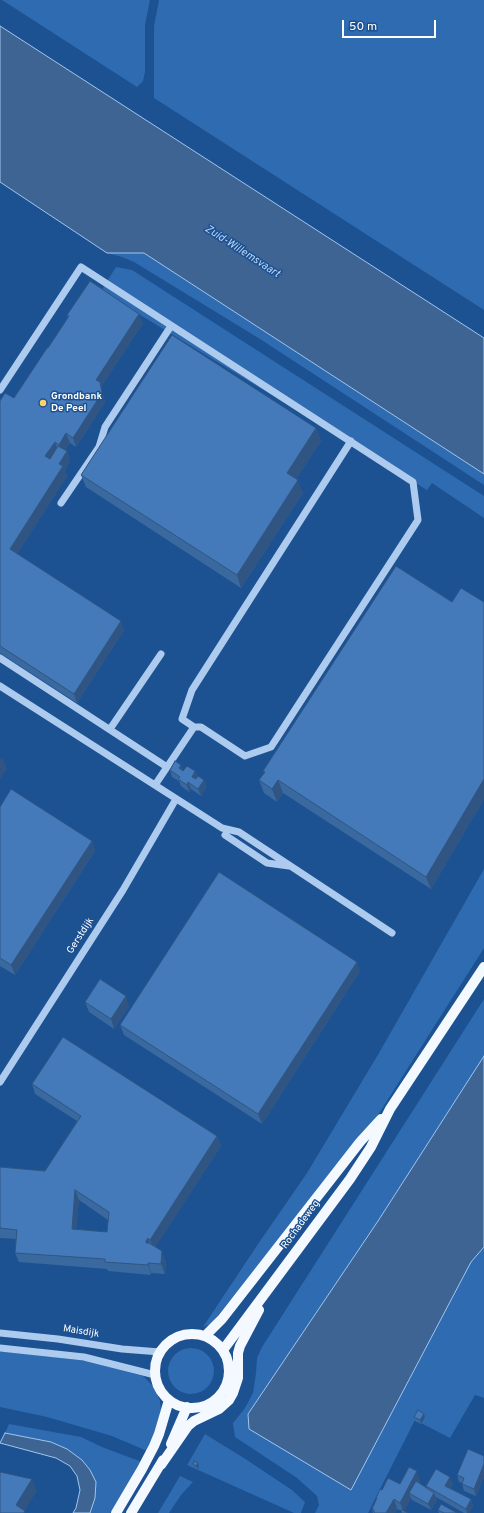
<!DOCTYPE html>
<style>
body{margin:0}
#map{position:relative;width:484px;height:1513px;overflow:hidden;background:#1c5192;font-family:Overpass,sans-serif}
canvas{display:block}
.scale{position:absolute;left:342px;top:20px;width:94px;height:18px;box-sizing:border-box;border:2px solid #fff;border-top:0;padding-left:5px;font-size:12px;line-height:14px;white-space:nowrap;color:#fff;-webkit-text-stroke:3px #1c5192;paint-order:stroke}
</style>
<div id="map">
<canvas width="484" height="1513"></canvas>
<div class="scale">50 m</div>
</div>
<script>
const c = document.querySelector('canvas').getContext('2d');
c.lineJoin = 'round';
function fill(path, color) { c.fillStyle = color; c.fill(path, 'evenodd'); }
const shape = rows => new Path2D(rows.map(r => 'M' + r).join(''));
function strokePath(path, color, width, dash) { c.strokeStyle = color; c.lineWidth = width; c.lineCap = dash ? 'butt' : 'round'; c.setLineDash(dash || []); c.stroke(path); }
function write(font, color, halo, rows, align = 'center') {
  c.font = font + ' Overpass,sans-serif'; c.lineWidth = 3; c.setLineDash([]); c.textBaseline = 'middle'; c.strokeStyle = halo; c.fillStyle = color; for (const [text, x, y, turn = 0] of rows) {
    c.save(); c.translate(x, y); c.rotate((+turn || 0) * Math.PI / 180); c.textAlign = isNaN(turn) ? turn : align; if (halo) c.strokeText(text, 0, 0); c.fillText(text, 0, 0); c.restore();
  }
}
fill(shape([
 [2,0,150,0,145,25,145,72,143,81,137,87],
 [159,0,484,0,484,310,154,98,154,26],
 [107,253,144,253,484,474,484,485,260,339,134,262,122,257],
 [116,267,132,270,484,496,484,518,432,483,427,490,101,291],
 [484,869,484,948,378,1115,211,1324,203,1327,258,1244,307,1173,379,1053],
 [484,999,484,1056,378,1221,248,1414,249,1422,471,1262,484,1247,484,1398,475,1395,450,1438,415,1420,368,1513,315,1513,319,1505,317,1496,297,1478,235,1437,233,1423,245,1408,253,1393,256,1373,257,1358,262,1347],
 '168 1371a23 23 0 1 1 46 0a23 23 0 1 1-46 0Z',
 [0,1351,87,1361,143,1376,154,1387,160,1401,161,1410,159,1422,147,1451,112,1436,47,1417,0,1407],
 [9,1424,81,1437,102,1447,142,1462,110,1513,90,1513,95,1498,96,1482,51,1442,5,1433],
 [205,1434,247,1460,292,1490,305,1502,301,1513,294,1513,187,1465],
 [180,1476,193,1482,181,1495,169,1513,158,1513]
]), '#2f6bb0');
const water = shape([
 [0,26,484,338,484,474,144,253,107,253,0,182,0,26],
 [484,1056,484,1247,471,1262,351,1490,249,1429,248,1414,378,1221,484,1056],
 [5,1433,51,1442,67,1449,82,1460,90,1470,96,1482,95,1498,90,1513,73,1513,76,1508,80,1490,77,1476,70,1466,56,1458,0,1443,5,1433]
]);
fill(water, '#3e6493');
strokePath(water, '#a0c6f0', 1);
strokePath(shape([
 [0,390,81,267,413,482,418,520,271,747,245,756,201,727,194,727],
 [61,503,99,447,105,427,171,326],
 [0,658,167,767],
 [0,686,222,828,239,832,392,933],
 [110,729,161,654],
 [155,785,194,727,182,719,192,690,351,441],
 [225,835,267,863,289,866],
 [0,1082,123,890,176,799],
 [0,1333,58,1339,122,1349,160,1352],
 [0,1348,84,1357,155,1375]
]), '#adcbee', 7);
strokePath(shape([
 '155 1371a37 37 0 1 1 74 0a37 37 0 1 1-74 0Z',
 [205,1336,222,1319,360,1142,381,1119],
 [223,1350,350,1179,371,1147,390,1109,484,967],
 [171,1444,187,1407],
 [161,1465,188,1426,194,1421,219,1409,229,1400,233,1393,238,1378,238,1353,240,1346,259,1310],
 [116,1513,142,1469,154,1446,159,1434,169,1400],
 [131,1513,163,1460]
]), '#f4f8ff', 10);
fill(shape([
 [67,315,143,323,101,387,105,402,76,447,70,443,65,450,67,451,70,461,65,470,67,476,17,554,124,630,77,703,0,653,0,401,14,398,68,318],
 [316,428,321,441,296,479,303,493,241,588,86,487,81,475],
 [452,602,484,602,484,799,431,889,283,793,277,802,264,793,259,780,264,773,263,771],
 [170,770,195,771,198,777,204,780,206,787,201,796,191,789,189,792,181,786,179,781,172,777],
 [0,807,92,841,95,851,15,975,0,966],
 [360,971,262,1124,124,1035,120,1025],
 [85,1002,129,1006,114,1029,89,1012],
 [32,1084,217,1136,221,1146,155,1247,166,1261,165,1274,151,1273,151,1275,108,1271,107,1269,19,1262,15,1253,16,1239,0,1238,0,1167,45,1171,77,1121,35,1094],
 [79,1200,108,1220,107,1232,76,1229],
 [424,1414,425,1417,421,1424,415,1421,414,1417],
 [484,1456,484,1477,476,1496,464,1491,462,1484,462,1483,459,1482,457,1475],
 [193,1464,199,1466,198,1469,194,1468],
 [420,1481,419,1483,427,1488,426,1486,453,1484,450,1488,471,1499,473,1506,469,1513,464,1513,436,1497,437,1500,431,1510,412,1500,411,1498,404,1511,402,1511,397,1509,395,1513,373,1513,372,1509,377,1500,376,1498,382,1490,400,1484],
 [438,1510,457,1513,439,1513]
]), '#3a699f');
fill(shape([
 [139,314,143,323,101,387,105,402,76,447,73,438,96,380],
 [316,428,321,441,292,486,287,473],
 [66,433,70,443,63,454,59,445],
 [55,442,58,452,49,466,45,456],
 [67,451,70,461,65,470,67,476,14,559,10,549,59,464],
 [298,480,303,493,241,588,237,575],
 [121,621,124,630,77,703,74,694],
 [2,756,7,769,0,779,0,760],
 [181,765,184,772,179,768],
 [195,771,198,778,195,783,192,777],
 [484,779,484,799,431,889,426,877],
 [204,780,206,787,201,796,198,789],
 [278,780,283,793,277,802,272,789],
 [188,782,191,789,189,792,187,785],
 [92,841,95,851,15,975,11,965],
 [357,962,360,971,262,1124,258,1114],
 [126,996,129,1006,114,1029,111,1019],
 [217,1136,221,1146,154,1249,150,1240],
 [75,1190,79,1200,75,1239,72,1229],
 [148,1238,152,1248,146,1243],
 [162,1251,166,1261,165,1274,161,1264],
 [148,1263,151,1273,151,1275,148,1265],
 [424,1414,425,1417,421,1424,420,1420],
 [198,1463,199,1466,198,1469,196,1466],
 [484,1464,484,1477,476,1496,474,1489],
 [417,1471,420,1481,413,1495,409,1493,411,1498,404,1512,400,1503],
 [450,1477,453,1484,448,1492,445,1486],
 [32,1479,37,1491,23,1513,16,1505],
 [434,1493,437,1500,431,1510,428,1504],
 [394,1499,397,1509,395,1513,386,1513],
 [471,1499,473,1506,469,1513,467,1513,466,1509]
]), '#305582');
const building = shape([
 [90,281,139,314,96,380,100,382,102,393,73,438,66,433,59,445,55,442,45,456,50,459,58,446,67,451,59,464,63,466,10,549,121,621,74,694,0,646,0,401,5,393,14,398,47,348,48,348,69,316,67,315,90,281],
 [172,335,316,428,287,473,298,480,237,575,81,475,172,335],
 [396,566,452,602,461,588,484,602,484,779,426,877,278,780,272,789,259,780,265,772,263,771,396,566],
 [175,761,181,765,179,768,183,771,187,766,195,771,192,777,196,779,198,776,204,780,198,789,188,782,187,785,178,779,180,777,170,770,175,761],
 [11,789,92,841,11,965,0,958,0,807,11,789],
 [219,872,357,962,258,1114,120,1025,219,872],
 [100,979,126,996,111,1019,85,1002,100,979],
 [63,1037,217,1136,150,1240,148,1238,146,1241,146,1243,149,1243,162,1251,161,1264,148,1263,148,1265,105,1262,105,1259,15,1253,17,1230,0,1228,0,1167,45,1171,81,1116,32,1084,63,1037],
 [75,1190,109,1212,107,1232,72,1229,75,1190],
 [418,1410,424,1414,420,1420,414,1417,418,1410],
 [468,1449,484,1456,484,1464,474,1489,462,1484,464,1478,457,1475,468,1449],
 [194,1461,198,1463,196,1466,193,1464,194,1461],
 [409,1467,417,1471,400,1503,394,1499,386,1513,375,1513,374,1512,374,1510,372,1509,377,1498,376,1498,380,1489,382,1490,388,1478,400,1484,409,1467],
 [436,1469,450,1477,445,1486,471,1499,466,1509,426,1486,436,1469],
 [0,1472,32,1479,16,1505,25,1511,24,1513,0,1513,0,1472],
 [416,1481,434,1493,428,1504,409,1493,416,1481],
 [441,1504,457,1513,444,1513,438,1510,441,1504],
 [402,1510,408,1513,401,1513,402,1510]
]);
fill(building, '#447ab9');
strokePath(building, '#305582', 1);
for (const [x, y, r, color] of [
 [43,403,4,"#fed26b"]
]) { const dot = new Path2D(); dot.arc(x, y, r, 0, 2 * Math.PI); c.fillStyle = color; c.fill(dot); strokePath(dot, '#1c5192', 1.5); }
write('bold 10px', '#fff', '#1c5192', [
 ["Grondbank",51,397],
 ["De Peel",51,409]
], 'left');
write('10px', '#fff', '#1c5192', [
 ["Gerstdijk",81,936,-57],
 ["Rochadeweg",301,1225,-54],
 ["Maisdijk",81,1332,9]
]);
write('italic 11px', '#b9d5f5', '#1c5192', [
 ["Zuid-Willemsvaart",242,252,33]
]);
</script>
